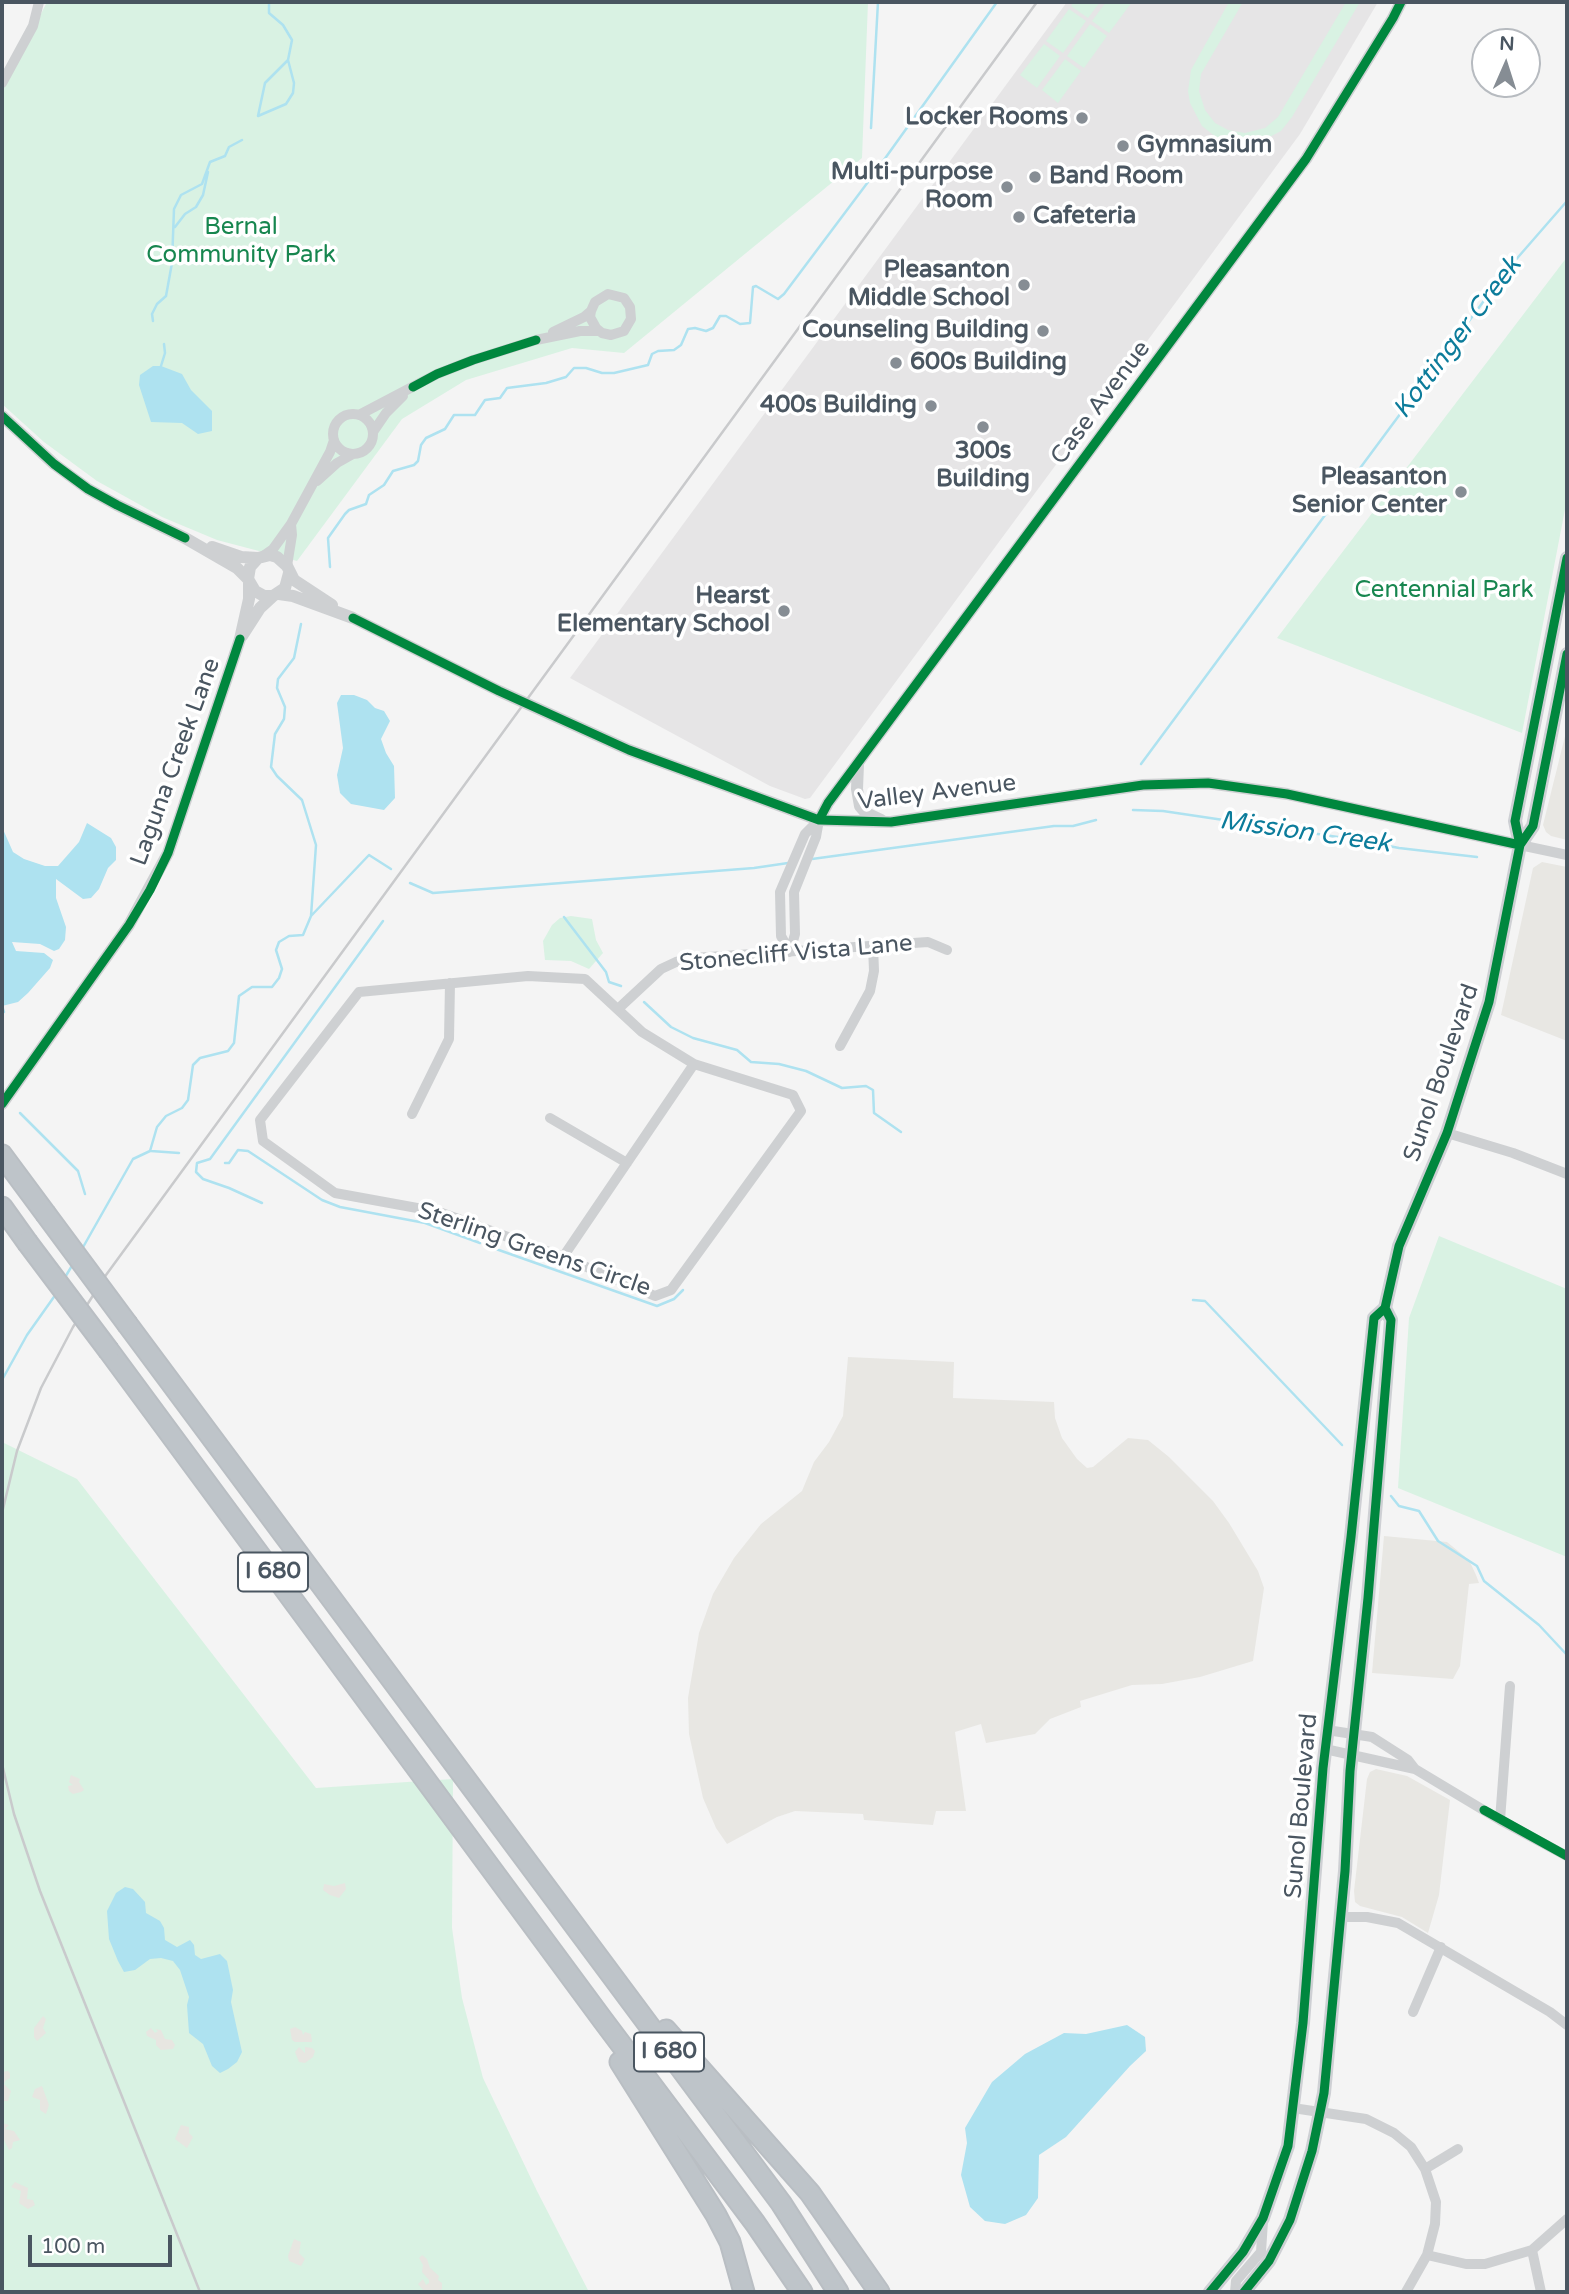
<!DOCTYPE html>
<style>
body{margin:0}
#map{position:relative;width:1569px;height:2294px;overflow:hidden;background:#f4f4f4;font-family:"Varela Round",sans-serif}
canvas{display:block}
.frame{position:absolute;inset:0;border:4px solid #4a5661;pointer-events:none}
.north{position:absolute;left:1471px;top:28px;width:70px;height:70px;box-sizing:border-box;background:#fff;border:2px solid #b7bbc0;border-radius:50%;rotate:3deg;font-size:19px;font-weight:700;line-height:28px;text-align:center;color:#4a5661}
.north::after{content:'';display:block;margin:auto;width:24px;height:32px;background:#868d94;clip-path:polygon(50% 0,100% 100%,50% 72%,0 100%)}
.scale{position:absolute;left:28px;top:2235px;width:144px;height:32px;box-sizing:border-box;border:4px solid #4a5661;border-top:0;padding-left:9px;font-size:21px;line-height:24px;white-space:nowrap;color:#4a5661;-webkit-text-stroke:5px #fff;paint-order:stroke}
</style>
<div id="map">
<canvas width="1569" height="2294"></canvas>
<div class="frame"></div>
<div class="north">N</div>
<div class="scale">100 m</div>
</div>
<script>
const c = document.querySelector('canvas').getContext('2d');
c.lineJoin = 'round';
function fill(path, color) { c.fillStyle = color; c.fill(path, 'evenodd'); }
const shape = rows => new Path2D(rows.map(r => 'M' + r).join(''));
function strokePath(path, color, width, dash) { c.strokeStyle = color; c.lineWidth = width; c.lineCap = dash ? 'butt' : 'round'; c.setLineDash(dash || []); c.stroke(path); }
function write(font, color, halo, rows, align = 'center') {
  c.font = font + ' "Varela Round",sans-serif'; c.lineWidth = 7; c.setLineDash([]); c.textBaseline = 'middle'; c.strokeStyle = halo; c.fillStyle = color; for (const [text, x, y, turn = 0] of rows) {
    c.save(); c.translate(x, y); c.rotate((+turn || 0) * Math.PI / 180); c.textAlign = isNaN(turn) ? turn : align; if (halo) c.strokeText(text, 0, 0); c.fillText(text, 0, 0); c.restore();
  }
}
fill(shape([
 [1567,728,1567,840,1551,836,1546,832,1543,825],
 [1542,862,1567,867,1567,1041,1501,1015,1533,868],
 [848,1357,954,1362,953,1398,1054,1402,1055,1418,1062,1438,1077,1459,1087,1468,1093,1467,1128,1438,1148,1440,1169,1457,1213,1501,1229,1523,1258,1571,1264,1588,1253,1661,1200,1677,1162,1684,1132,1685,1080,1701,1081,1707,1050,1719,1035,1734,986,1743,981,1724,955,1732,966,1811,936,1811,933,1825,864,1820,863,1814,795,1811,777,1817,727,1844,716,1828,703,1798,689,1734,688,1698,699,1633,713,1594,734,1558,761,1524,802,1491,814,1462,829,1442,843,1416],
 [1384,1536,1447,1542,1469,1560,1476,1575,1479,1583,1469,1584,1460,1666,1453,1679,1372,1673],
 [1376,1769,1407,1776,1450,1800,1439,1895,1428,1933,1402,1917,1360,1906,1355,1902,1354,1891,1367,1779,1370,1772]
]), '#e8e7e3');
fill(shape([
 [1067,2,1378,2,1300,134,810,798,805,799,770,786,570,678]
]), '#e6e5e6');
fill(shape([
 [47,2,868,2,862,158,624,353,572,348,466,380,402,419,297,561,217,540,162,517,97,481,44,442,2,404,2,91],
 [1074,2,1100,2,1088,18,1071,6],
 [1106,2,1132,2,1109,33,1092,21],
 [1229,2,1243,2,1201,74,1199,91,1205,110,1215,123,1228,130,1245,133,1265,128,1278,117,1346,2,1360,2,1292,117,1281,131,1258,143,1233,143,1216,137,1202,126,1190,103,1188,91,1191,70],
 [1069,9,1086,21,1063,53,1046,41],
 [1090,24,1107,36,1084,68,1067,56],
 [1044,44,1060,56,1037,88,1020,75],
 [1065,59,1081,71,1058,103,1042,90],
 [1567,257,1567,499,1522,733,1277,638],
 [571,916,592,919,596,940,603,953,589,969,571,961,545,960,543,941,552,925,560,918],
 [1439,1236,1567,1289,1567,1557,1398,1488,1409,1318],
 [2,1442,77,1479,316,1788,453,1779,452,1928,462,1998,483,2078,537,2191,589,2292,2,2292]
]), '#d9f2e3');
fill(shape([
 [71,1775,80,1779,79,1782,84,1790,81,1792,73,1794,69,1791,68,1786,73,1785,69,1782],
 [345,1883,346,1889,339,1898,330,1895,323,1890,324,1884,334,1886],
 [43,2016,46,2019,43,2028,46,2033,37,2041,34,2037,34,2028],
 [295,2027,302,2031,303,2035,305,2032,311,2034,312,2042,295,2042,292,2040,290,2029],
 [151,2028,155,2033,158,2031,155,2029,161,2030,165,2039,172,2040,175,2045,173,2049,161,2050,156,2045,156,2040,147,2036,146,2032],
 [299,2047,305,2053,305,2047,312,2048,315,2051,313,2057,305,2063,299,2062,295,2052],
 [8,2071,10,2073,10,2078,5,2081,4,2084,11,2091,8,2101,3,2101,2,2072],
 [42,2086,49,2105,46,2114,40,2110,40,2100,32,2097,35,2089],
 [2,2123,9,2125,5,2129,14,2131,20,2140,13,2142,12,2148,9,2150,2,2136],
 [181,2125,189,2127,189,2133,193,2137,187,2148,175,2139],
 [15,2182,28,2188,27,2199,33,2200,35,2205,28,2209,19,2203,21,2191,11,2187],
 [294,2239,301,2242,299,2253,305,2259,301,2266,289,2261,288,2256],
 [422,2255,427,2259,430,2268,439,2276,438,2280,442,2283,442,2289,437,2292,425,2292,418,2284,423,2279,426,2285,429,2283,429,2280,422,2272,423,2265,419,2258]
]), '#e7e6e1');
fill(shape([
 [153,366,161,366,182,374,191,390,212,411,212,431,198,434,182,423,151,422,139,385,140,375],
 [341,695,354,695,367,700,375,708,384,711,390,721,381,739,386,753,394,766,395,798,384,810,351,804,340,793,337,775,343,748,337,703],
 [87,823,111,838,116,847,116,860,108,868,99,889,91,898,83,899,56,879,56,898,66,927,65,940,59,949,54,951,40,944,12,942,16,951,44,953,53,960,50,968,28,993,18,1002,2,1006,2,827,13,852,24,859,45,866,58,866,79,842],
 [125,1887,133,1889,145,1902,146,1913,160,1921,164,1928,165,1940,177,1947,190,1940,194,1945,195,1955,201,1959,220,1954,227,1961,233,1990,231,2002,242,2052,237,2062,228,2069,220,2073,212,2066,203,2044,189,2033,187,2005,189,1997,180,1970,173,1961,161,1958,150,1959,135,1970,124,1972,118,1961,109,1939,107,1911,116,1893],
 [1127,2025,1145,2037,1146,2051,1130,2066,1066,2137,1039,2155,1038,2198,1026,2215,1005,2224,985,2221,970,2207,961,2175,967,2143,965,2128,992,2082,1025,2054,1064,2033,1086,2034]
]), '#aee2f0');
strokePath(shape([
 [258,116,265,83,288,60,292,40,283,25,269,13,269,2],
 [258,116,286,104,293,93,294,83,288,60],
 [871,128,878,2],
 [175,227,185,214,196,207,203,195,208,172],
 [153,321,152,314,157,304,166,296,172,263,174,209,181,195,202,184,210,162,225,156,229,147,242,140],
 [161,366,165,353,164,344],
 [1352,479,1506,271,1567,201],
 [330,567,328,538,345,514,349,510,366,504,369,495,384,485,393,471,414,465,418,461,421,445,426,438,445,429,454,415,475,415,485,400,500,398,507,388,546,383,566,377,574,368,586,368,602,373,614,373,648,365,652,354,658,351,674,350,681,345,688,329,695,328,706,331,713,328,720,316,726,316,740,324,750,323,753,287,756,286,778,299,784,294,871,178,997,2],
 [1141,764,1334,503],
 [1133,810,1163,811,1358,840,1399,848,1477,857],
 [812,859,1054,826,1073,826,1096,820],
 [410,883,433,893,754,868,788,863],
 [311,916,369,855,391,869],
 [564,917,606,972,609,982,621,986],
 [644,1002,671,1027,693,1038,737,1050,751,1062,779,1064,806,1071,842,1088,866,1086,873,1090,874,1113,901,1132],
 [2,1006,4,1012],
 [20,1113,78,1171,85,1194],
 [151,1151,179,1153],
 [225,1163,229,1163,238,1150,248,1151,322,1200,340,1207,425,1223,480,1243],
 [262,1203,229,1188,203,1179,196,1172,197,1163,210,1159,383,921],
 [82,1249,133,1159,150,1151,157,1127,166,1116,182,1108,188,1100,193,1065,200,1058,228,1051,234,1043,239,996,252,987,272,987,279,978,282,969,276,950,279,942,289,936,303,935,311,916,316,845,302,800,277,776,271,767,275,734,284,719,285,707,277,688,278,679,294,658,301,624],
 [496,1249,657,1306,674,1299,683,1290],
 [64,1279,73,1264],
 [1193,1300,1205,1301,1342,1445],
 [2,1380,27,1335,56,1294],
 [1391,1496,1399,1506,1419,1511,1438,1541,1477,1566,1484,1581,1539,1625,1567,1655]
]), '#aee2f0', 2.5);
const motorway = shape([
 [2,1155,45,1213],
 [2,1207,27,1242],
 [128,1325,781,2203,838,2292],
 [109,1351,602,2019,755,2223,802,2292],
 [666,2030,810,2193,879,2292],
 [620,2062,716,2215,730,2242,744,2292]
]);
strokePath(motorway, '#b9bec3', 23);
strokePath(shape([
 [2,83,33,26,39,2],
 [553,332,584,317,591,311,595,302,608,294,624,298,630,307,631,319,624,331,611,335,602,333,596,328,590,317,591,311],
 '333 434a20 20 0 1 1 40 0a20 20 0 1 1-40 0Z',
 [359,415,437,374,473,360,536,340,580,331,599,331],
 [373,432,386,413,403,396],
 [317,481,337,463,353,454],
 [263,556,273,549,291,524,330,452,334,440],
 [287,566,292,535,291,524],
 [1520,845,1567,855],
 [790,952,781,936,780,892,805,834,819,820],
 [790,952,795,934,794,892,816,837,819,820],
 [528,976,585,979,642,1032,694,1064,793,1095,801,1111,671,1290,655,1296,563,1257,439,1212,335,1193,263,1141,260,1120,359,992,528,976],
 [618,1009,661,969,676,962,694,958,928,942,947,950],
 [840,1046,870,991,874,971,873,946],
 [412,1114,449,1039,450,983],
 [550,1118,627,1163],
 [1447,1133,1513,1153,1567,1174],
 [563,1257,694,1064],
 [1327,1730,1372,1737,1408,1760,1415,1769],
 [1325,1749,1415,1769,1500,1820,1567,1856],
 [1500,1820,1510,1686],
 [1340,1917,1367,1917,1398,1923,1550,2012,1567,2025],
 [1413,2012,1441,1947],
 [1293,2108,1366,2119,1394,2133,1411,2147,1425,2169,1436,2202,1435,2224,1427,2255,1406,2292],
 [1425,2169,1458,2149],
 [1532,2250,1541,2292],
 [1427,2255,1466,2264,1485,2264,1532,2250,1567,2219],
 [1235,2292,1236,2281,1261,2252,1263,2221]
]), '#ced0d2', 10);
strokePath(shape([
 [2,416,54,464,88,489,117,505,185,538,237,568,248,579],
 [212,547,241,557,258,558],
 [289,573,285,588,273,596,264,596,255,591,248,579,250,567,258,558,270,555,277,557,287,566,294,580,332,605],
 [279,594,293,596,353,618,499,691,629,750,819,820,891,822,1143,785,1208,783,1287,794,1520,845],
 [242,636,260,608,273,596],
 [858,764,857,789,860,806,866,813,881,820],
 [819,820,828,803,1306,159,1393,18,1401,2],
 [2,1104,129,925,168,853,240,639,249,599,249,583]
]), '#ced0d2', 12);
strokePath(shape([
 [1520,845,1533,826,1567,654],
 [1210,2292,1243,2252,1263,2218,1288,2146,1303,2023,1323,1768,1351,1537,1374,1318,1385,1308,1399,1246,1447,1133,1489,1002,1520,845,1515,821,1567,558],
 [1244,2292,1269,2261,1290,2220,1312,2151,1324,2093,1345,1871,1350,1771,1368,1598,1391,1320,1385,1308]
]), '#ced0d4', 14);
strokePath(motorway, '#bec4c9', 19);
strokePath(shape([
 [2,1513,17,1451,41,1388,73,1327,106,1275,1037,2],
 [2,1764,14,1814,40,1891,200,2292]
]), '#c9cacc', 2.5);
const motorwayBridge = shape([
 [45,1213,128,1325],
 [27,1242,109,1351]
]);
strokePath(motorwayBridge, '#b9bec3', 23, []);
strokePath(motorwayBridge, '#bec4c9', 19);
strokePath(shape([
 [413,387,437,374,473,360,536,340],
 [2,416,54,464,88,489,117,505,185,538],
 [353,618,499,691,629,750,819,820,891,822,1143,785,1208,783,1287,794,1520,845],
 [819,820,828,803,1306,159,1393,18,1401,2],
 [1520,845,1533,826,1567,654],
 [2,1104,129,925,150,890,168,853,240,639],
 [1484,1810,1567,1856],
 [1210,2292,1243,2252,1263,2218,1288,2146,1303,2023,1323,1768,1351,1537,1374,1318,1385,1308,1399,1246,1447,1133,1489,1002,1520,845,1515,821,1567,558],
 [1244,2292,1269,2261,1290,2220,1312,2151,1324,2093,1345,1871,1350,1771,1368,1598,1391,1320,1385,1308]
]), '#00873e', 9);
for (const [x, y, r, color] of [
 [1082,118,7,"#868d94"],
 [1123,146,7,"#868d94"],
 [1035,177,7,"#868d94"],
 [1007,187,7,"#868d94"],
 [1019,217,7,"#868d94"],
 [1024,285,7,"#868d94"],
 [1043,331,7,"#868d94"],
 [896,363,7,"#868d94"],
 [931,406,7,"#868d94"],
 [983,427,7,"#868d94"],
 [1461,492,7,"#868d94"],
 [784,611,7,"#868d94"]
]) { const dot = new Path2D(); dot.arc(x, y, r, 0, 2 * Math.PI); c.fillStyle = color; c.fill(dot); strokePath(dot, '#fff', 2.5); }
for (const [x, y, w] of [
 [273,1572,70],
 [669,2052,70]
]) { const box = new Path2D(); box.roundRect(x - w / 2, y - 19.5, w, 39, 5); c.fillStyle = '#fff'; c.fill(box); strokePath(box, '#4a5661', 2); }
write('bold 23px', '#4a5661', null, [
 ["I 680",273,1572],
 ["I 680",669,2052]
]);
write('bold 24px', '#4a5661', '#fff', [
 ["Locker Rooms",1068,118],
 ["Gymnasium",1137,146,"left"],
 ["Multi-purpose",993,173],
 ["Room",993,201],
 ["Band Room",1049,177,"left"],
 ["Cafeteria",1033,217,"left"],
 ["Pleasanton",1010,271],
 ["Middle School",1010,299],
 ["Counseling Building",1029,331],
 ["600s Building",910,363,"left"],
 ["400s Building",917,406],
 ["300s",983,452,"center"],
 ["Building",983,480,"center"],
 ["Pleasanton",1447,478],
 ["Senior Center",1447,506],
 ["Hearst",770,597],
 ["Elementary School",770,625]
], 'right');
write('24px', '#17864f', '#fff', [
 ["Bernal",241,228],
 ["Community Park",241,256],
 ["Centennial Park",1444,591]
]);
write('24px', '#4a5661', '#fff', [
 ["Case Avenue",1101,403,-53],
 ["Laguna Creek Lane",176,762,-70],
 ["Valley Avenue",937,793,-7],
 ["Stonecliff Vista Lane",796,954,-5],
 ["Sunol Boulevard",1442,1073,-71],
 ["Sterling Greens Circle",534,1250,19],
 ["Sunol Boulevard",1302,1806,-85]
]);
write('italic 26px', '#0c7c9b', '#fff', [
 ["Kottinger Creek",1458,338,-53],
 ["Mission Creek",1305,833,8]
]);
</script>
